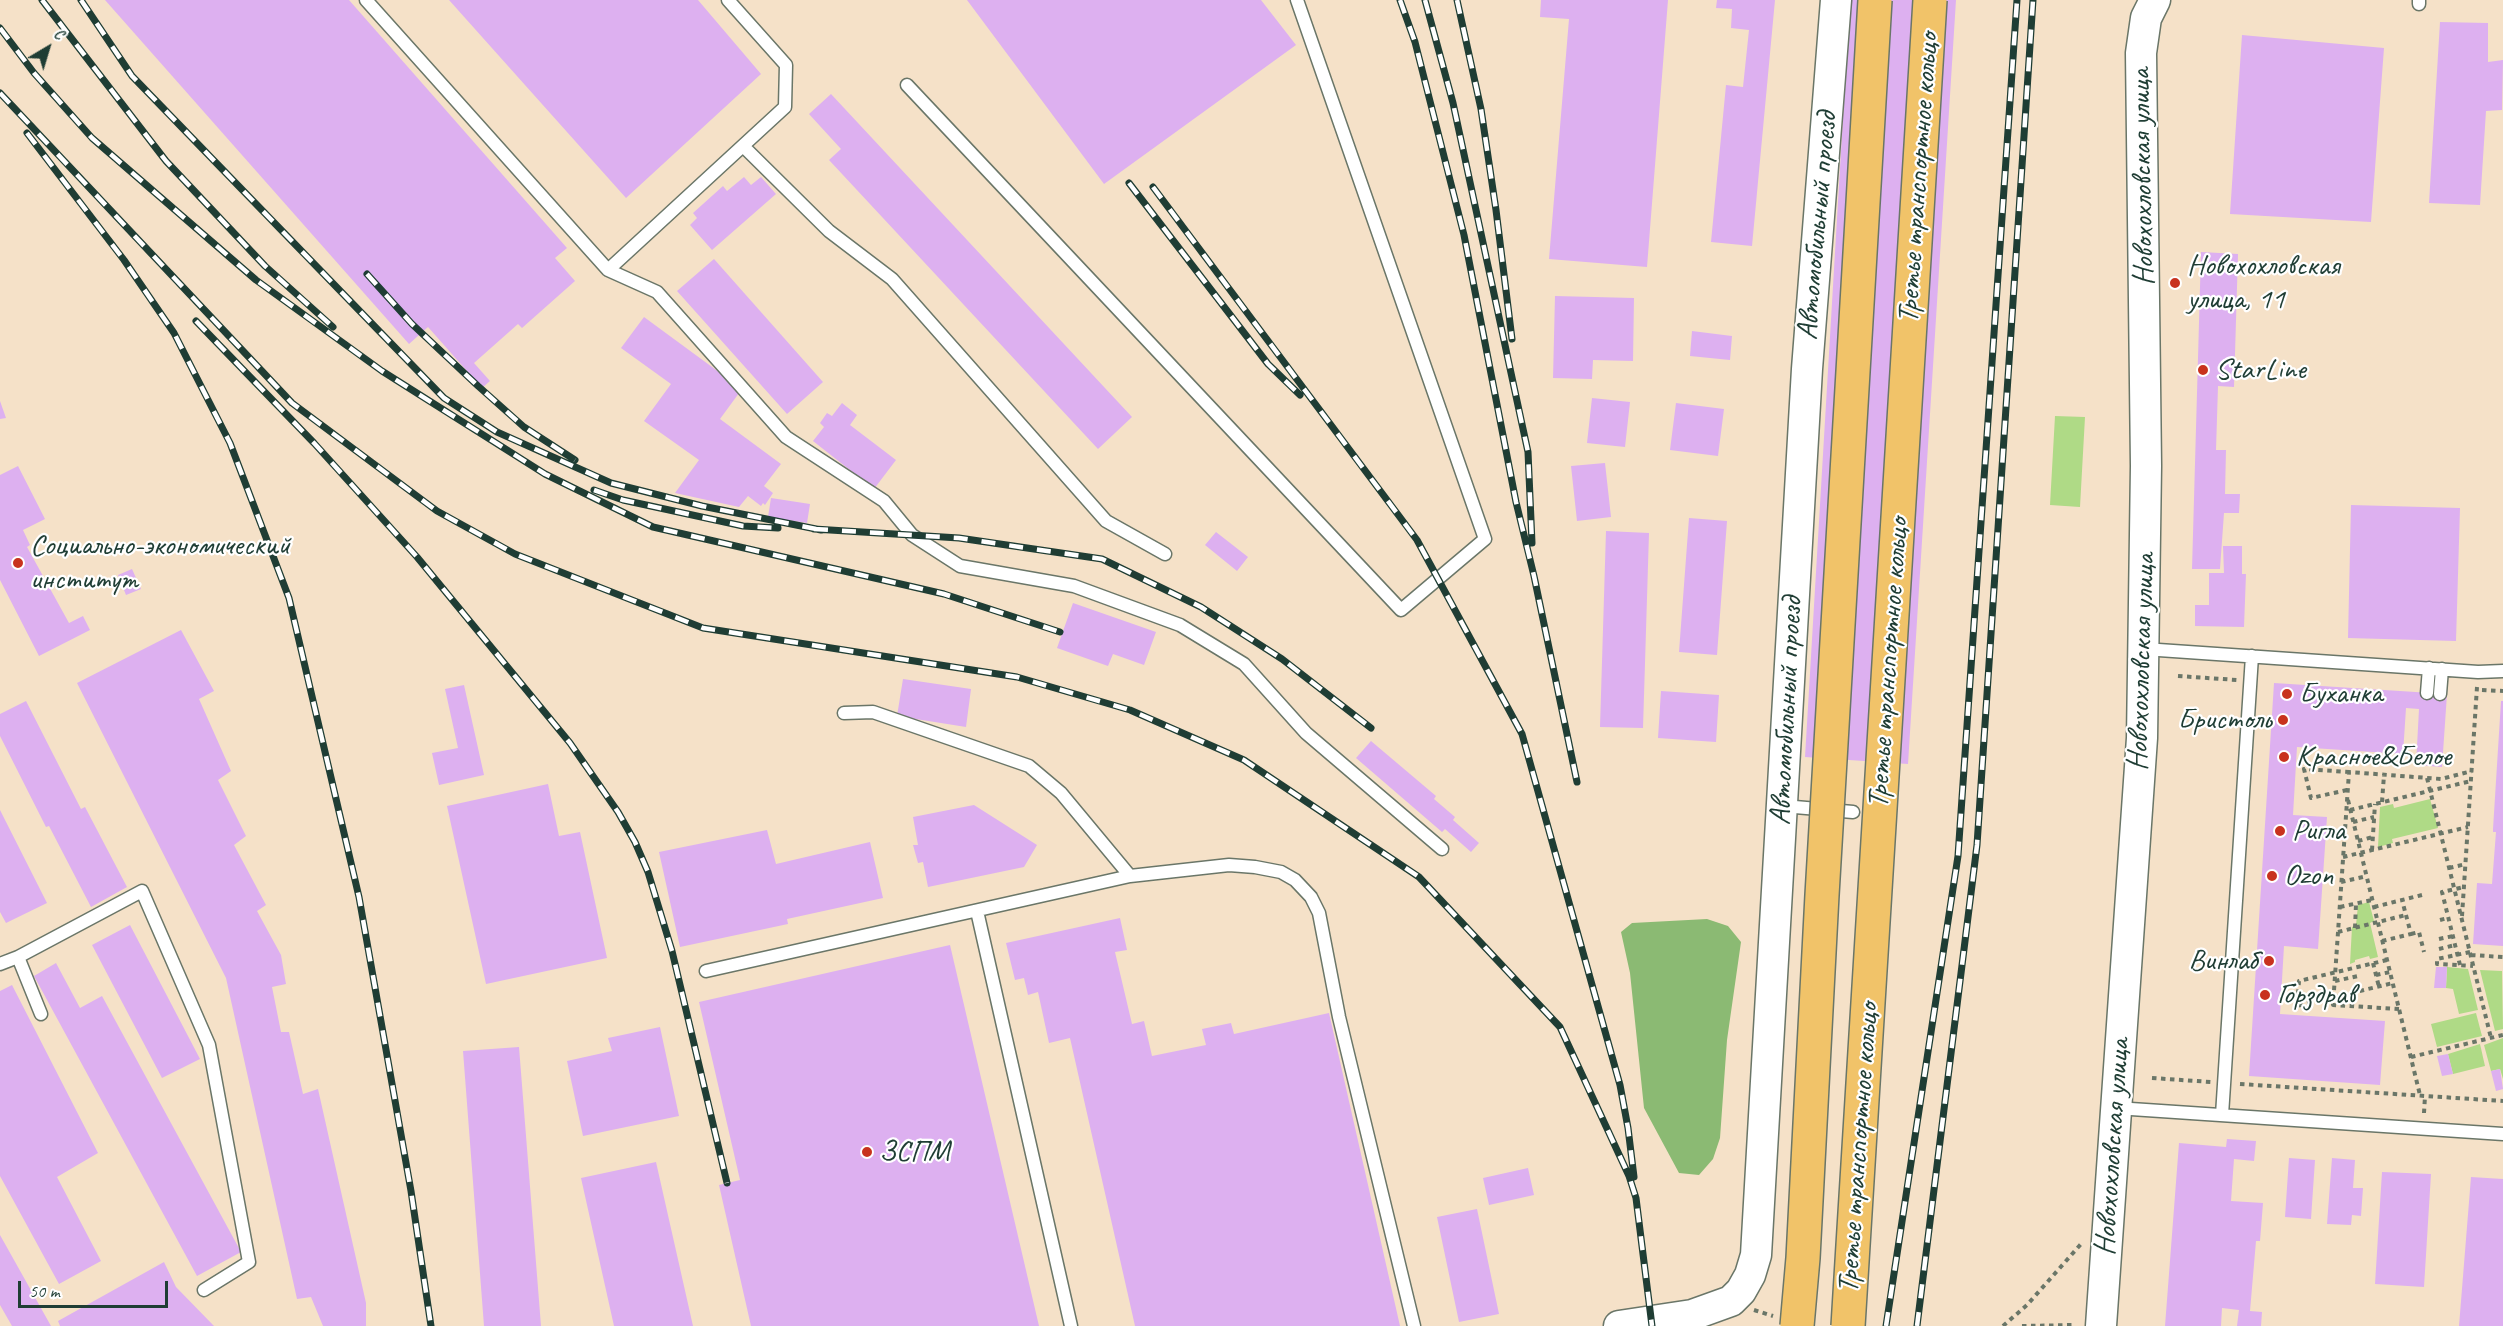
<!DOCTYPE html>
<meta charset="utf-8">
<style>
body{margin:0}
#map{position:relative;width:2503px;height:1326px;overflow:hidden;background:#f5e1c8;font-family:Caveat,sans-serif}
canvas{display:block}
.north{position:absolute;left:18px;top:18px;width:60px;height:60px;-webkit-text-stroke:4px #fff;paint-order:stroke;rotate:38deg;font-size:16px;font-weight:700;line-height:24px;text-align:center;color:#1f3d34}
.north::after{content:'';display:block;margin:auto;width:21px;height:27px;background:#1f3d34;clip-path:polygon(50% 0,100% 100%,50% 72%,0 100%)}
.scale{position:absolute;left:18px;top:1281px;width:150px;height:27px;box-sizing:border-box;border:3px solid #1f3d34;border-top:0;padding-left:8px;font-size:18px;line-height:21px;white-space:nowrap;color:#1f3d34;-webkit-text-stroke:4px #fff;paint-order:stroke}
</style>
<div id="map">
<canvas width="2503" height="1326"></canvas>
<div class="north">С</div>
<div class="scale">50 m</div>
</div>
<script>
const c = document.querySelector('canvas').getContext('2d');
c.lineJoin = 'round';
function fill(path, color) { c.fillStyle = color; c.fill(path, 'evenodd'); }
const shape = rows => new Path2D(rows.map(r => 'M' + r).join(''));
function strokePath(path, color, width, dash) { c.strokeStyle = color; c.lineWidth = width; c.lineCap = dash ? 'butt' : 'round'; c.setLineDash(dash || []); c.stroke(path); }
function write(font, color, halo, rows, align = 'center') {
  c.font = font + ' Caveat,sans-serif'; c.lineWidth = 4.5; c.setLineDash([]); c.textBaseline = 'middle'; c.strokeStyle = halo; c.fillStyle = color; for (const [text, x, y, turn = 0] of rows) {
    c.save(); c.translate(x, y); c.rotate((+turn || 0) * Math.PI / 180); c.textAlign = isNaN(turn) ? turn : align; if (halo) c.strokeText(text, 0, 0); c.fillText(text, 0, 0); c.restore();
  }
}
fill(shape([
 [2055,416,2085,417,2080,507,2050,505],
 [2430,799,2438,828,2392,839,2393,843,2378,847,2380,807,2393,804,2394,808],
 [2369,902,2374,921,2370,923,2378,957,2370,959,2369,956,2355,960,2355,962,2350,964,2352,927,2356,925,2358,905],
 [2447,967,2468,969,2478,1010,2459,1014,2453,989,2446,988],
 [2480,970,2502,971,2503,1029,2495,1031],
 [2476,1013,2482,1036,2437,1047,2431,1024],
 [2503,1038,2503,1079,2500,1069,2491,1071,2484,1045],
 [2480,1044,2485,1066,2453,1074,2448,1054]
]), '#afda86');
fill(shape([
 [1707,919,1728,926,1741,942,1727,1040,1720,1138,1713,1159,1699,1175,1679,1173,1644,1108,1630,973,1621,932,1632,923]
]), '#8bba73');
fill(shape([
 [105,0,349,0,567,248,555,258,575,281,522,328,518,324,474,363,490,381,482,388,428,327,409,344],
 [449,0,698,0,761,74,626,198],
 [967,0,1261,0,1296,45,1104,184],
 [1541,0,1668,0,1647,267,1549,259,1569,19,1540,17],
 [1717,0,1775,0,1752,246,1711,242,1726,85,1743,87,1749,30,1731,28,1732,9,1716,8],
 [1850,0,1956,0,1908,764,1805,757],
 [2440,22,2488,23,2488,62,2503,60,2502,110,2486,111,2480,205,2429,203],
 [2242,35,2384,48,2371,222,2230,214],
 [831,94,1132,417,1098,449,829,160,841,149,809,114],
 [744,177,751,185,761,177,776,194,712,250,690,225,697,218,693,213,723,186,727,191],
 [2201,252,2238,254,2234,387,2218,386,2216,450,2226,450,2225,494,2240,494,2239,513,2224,513,2220,569,2192,569],
 [714,259,823,382,787,414,677,291],
 [1555,296,1634,298,1633,361,1593,360,1592,379,1553,378],
 [644,317,742,389,720,419,781,464,764,486,773,493,765,505,763,503,761,506,748,496,739,507,675,493,699,460,644,421,671,384,621,348],
 [1692,331,1732,336,1730,360,1690,356],
 [1592,398,1630,402,1625,447,1587,443],
 [0,401,6,418,0,419],
 [842,403,857,415,850,425,896,460,874,489,813,441,824,427,820,423,827,413,832,416],
 [1676,403,1724,409,1718,456,1670,450],
 [1605,463,1611,517,1577,521,1571,466],
 [18,466,45,519,23,530,30,545,27,547,69,623,83,616,90,630,39,656,0,580,0,475],
 [771,498,810,504,807,523,768,517],
 [2351,505,2460,508,2456,641,2348,638],
 [1689,518,1727,521,1717,655,1679,652],
 [1606,531,1649,533,1643,728,1600,727],
 [1216,532,1248,557,1237,571,1205,545],
 [2223,546,2242,546,2242,574,2246,574,2244,627,2195,626,2195,605,2209,605,2209,573,2224,573],
 [132,569,141,589,126,595,118,575],
 [1073,603,1156,632,1144,665,1113,654,1108,666,1057,648],
 [181,630,214,691,199,699,231,771,218,780,246,836,234,845,266,905,257,911,281,955,286,984,272,987,281,1032,289,1032,303,1094,318,1089,366,1303,366,1326,323,1326,311,1297,297,1299,226,978,77,683],
 [903,679,971,689,966,727,897,716],
 [2274,683,2447,694,2442,767,2416,765,2419,709,2406,708,2403,754,2297,747,2293,815,2327,817,2319,935,2318,949,2284,946,2280,1014,2385,1021,2380,1085,2249,1076],
 [464,685,484,775,439,785,432,753,458,748,445,689],
 [1661,691,1719,695,1716,742,1658,738],
 [26,701,81,809,85,807,127,887,91,907,49,826,46,827,0,736,0,714],
 [2501,701,2503,701,2503,946,2473,944,2477,883,2492,884,2496,832,2493,832,2493,829],
 [1371,741,1436,796,1434,799,1455,817,1453,820,1479,843,1471,852,1445,829,1442,832,1356,758],
 [548,784,559,836,580,832,607,958,486,984,447,806],
 [974,805,1037,845,1024,867,928,887,923,862,918,863,913,845,918,845,913,817],
 [0,810,47,903,6,923,0,912],
 [767,830,776,864,870,842,883,898,787,919,788,924,680,947,659,852],
 [1120,918,1127,950,1115,952,1132,1024,1144,1021,1152,1056,1206,1045,1202,1029,1231,1023,1234,1034,1329,1013,1400,1326,1135,1326,1070,1038,1049,1043,1038,992,1028,995,1024,978,1015,980,1006,943],
 [130,925,200,1059,162,1078,92,945],
 [950,945,1039,1326,751,1326,719,1185,740,1180,699,1002],
 [56,963,80,1008,102,996,241,1252,197,1276,34,976],
 [2436,967,2447,967,2446,988,2434,988],
 [12,985,98,1153,57,1177,101,1261,59,1284,0,1176,0,991],
 [660,1027,679,1116,583,1136,567,1061,612,1051,608,1038],
 [519,1047,541,1326,484,1326,463,1051],
 [2448,1054,2453,1074,2442,1076,2437,1056],
 [2500,1069,2503,1089,2496,1091,2491,1071],
 [2227,1139,2256,1141,2254,1161,2234,1159,2231,1201,2263,1203,2260,1241,2256,1241,2250,1311,2262,1312,2261,1326,2237,1326,2239,1310,2222,1308,2221,1326,2165,1326,2179,1143,2226,1147],
 [2289,1158,2315,1160,2311,1219,2285,1217],
 [2332,1158,2355,1160,2353,1188,2363,1188,2361,1216,2352,1215,2351,1225,2327,1224],
 [656,1162,693,1326,614,1326,581,1178],
 [1528,1168,1534,1195,1489,1205,1483,1178],
 [2382,1172,2431,1174,2424,1287,2375,1284],
 [2471,1177,2503,1179,2503,1326,2459,1326],
 [1477,1209,1499,1314,1459,1322,1437,1217],
 [0,1235,51,1326,12,1326,0,1305],
 [164,1262,176,1287,214,1326,60,1326,58,1321]
]), '#ddb0f0');
const service = shape([
 [366,0,608,270,785,107,786,65,728,0],
 [2419,4,2419,0],
 [907,85,1401,610,1485,539,1297,0],
 [743,146,829,231,892,279,1106,521,1165,554],
 [608,270,657,292,786,437,884,501,912,535,960,566,1074,586,1180,625,1244,664,1306,733,1442,849],
 [2144,649,2478,672,2503,671],
 [2427,693,2429,668],
 [2440,694,2442,669],
 [844,713,873,712,1029,766,1061,793,1130,876],
 [1783,806,1853,812],
 [977,911,1071,1326],
 [0,964,18,957],
 [706,971,1130,876,1229,865,1255,867,1281,872,1295,880,1311,897,1319,913,1339,1017,1414,1326],
 [41,1014,18,957,142,891,209,1045,249,1262,204,1290],
 [2116,1108,2503,1134],
 [2222,1115,2252,656]
]);
const tertiary = shape([
 [1619,1326,1692,1315,1731,1301,1741,1291,1750,1275,1756,1255,1807,369,1836,0],
 [2101,1326,2142,738,2146,466,2141,53,2146,18,2155,0]
]);
strokePath(service, '#6a7668', 15);
strokePath(tertiary, '#6a7668', 33);
strokePath(shape([
 [2178,676,2237,680],
 [2482,690,2503,691],
 [2427,778,2491,1038],
 [2347,790,2311,798,2304,769,2349,772],
 [2348,800,2420,1095],
 [2382,802,2384,775],
 [2350,810,2471,781],
 [2353,822,2374,817],
 [2358,841,2373,837],
 [2372,850,2375,804],
 [2343,857,2468,827],
 [2449,868,2466,864],
 [2341,882,2367,876],
 [2340,907,2372,900],
 [2374,907,2422,895],
 [2462,916,2477,687],
 [2440,920,2448,918],
 [2355,928,2356,904],
 [2338,932,2406,915],
 [2411,934,2419,932,2424,952],
 [2439,939,2453,936],
 [2382,941,2411,934,2402,900],
 [2439,949,2455,945],
 [2470,952,2437,959,2437,964,2473,966],
 [2471,955,2503,957],
 [2387,960,2299,981,2297,1006,2393,983],
 [2373,963,2379,987],
 [2460,965,2442,892,2464,887],
 [2376,975,2390,972],
 [2335,981,2358,976],
 [2399,1009,2333,1005,2349,772,2441,779,2472,771],
 [2411,1057,2503,1035],
 [2152,1078,2211,1082],
 [2240,1084,2503,1101],
 [2424,1113,2425,1096],
 [1754,1310,1773,1316],
 [2003,1326,2027,1305,2081,1244],
 [2022,1326,2073,1325]
]), '#6a7668', 4, [4.5, 4.5]);
strokePath(service, '#fff', 12);
strokePath(tertiary, '#fff', 30);
const rail = shape([
 [42,0,166,161,265,266,333,327],
 [81,0,132,76,444,398,497,432,611,483,702,506,821,530],
 [1400,0,1415,42,1464,235,1516,502,1534,576,1577,782],
 [1425,0,1453,103,1528,452,1532,543],
 [1457,0,1481,109,1496,210,1512,339],
 [0,28,34,73,92,138,256,280,382,371,545,474,653,527,944,594,1060,632],
 [0,93,292,403,437,511,515,554,703,628,1017,677,1130,710,1244,760,1419,877,1560,1027,1629,1176,1636,1198,1652,1326],
 [27,133,124,260,174,333,230,443,289,598,359,897,411,1191,431,1326],
 [1129,183,1268,364,1300,395],
 [1153,187,1417,540,1522,734,1620,1085,1628,1128,1634,1177],
 [367,274,412,324,478,386,524,427,575,460],
 [196,321,314,443,417,557,570,743,618,812,635,842,648,872,672,951,727,1183],
 [594,490,623,500,743,526,778,528],
 [814,529,959,538,1102,559,1201,607,1282,659,1371,728],
 [1886,1326,1958,856,2017,0],
 [1917,1326,1977,845,2033,0]
]);
strokePath(rail, '#1f3d34', 7);
strokePath(rail, '#fff', 4.5, [14]);
const primaryBridge = shape([
 [1797,1326,1803,1258,1822,895,1875,0],
 [1848,1326,1930,0]
]);
strokePath(primaryBridge, '#6a7668', 36, []);
strokePath(primaryBridge, '#f1c369', 33);
for (const [x, y, r, color] of [
 [2175,283,6,"#c8321e"],
 [2203,370,6,"#c8321e"],
 [18,563,6,"#c8321e"],
 [2287,694,6,"#c8321e"],
 [2283,720,6,"#c8321e"],
 [2284,757,6,"#c8321e"],
 [2280,831,6,"#c8321e"],
 [2272,876,6,"#c8321e"],
 [2269,961,6,"#c8321e"],
 [2265,995,6,"#c8321e"],
 [867,1152,6,"#c8321e"]
]) { const dot = new Path2D(); dot.arc(x, y, r, 0, 2 * Math.PI); c.fillStyle = color; c.fill(dot); strokePath(dot, '#fff', 2); }
write('30px', '#1f3d34', '#fff', [
 ["Новохохловская улица",2143,177,-91],
 ["Третье транспортное кольцо",1919,178,-86],
 ["Автомобильный проезд",1818,226,-85],
 ["Новохохловская улица",2142,662,-88],
 ["Третье транспортное кольцо",1889,663,-86],
 ["Автомобильный проезд",1787,711,-87],
 ["Новохохловская улица",2113,1147,-86],
 ["Третье транспортное кольцо",1859,1148,-86]
]);
write('30px', '#1f3d34', '#fff', [
 ["Новохохловская",2187,266],
 ["улица, 11",2187,300],
 ["StarLine",2215,370],
 ["Социально-экономический",30,546],
 ["институт",30,580],
 ["Буханка",2299,694],
 ["Бристоль",2271,720,"right"],
 ["Красное&Белое",2296,757],
 ["Ригла",2292,831],
 ["Ozon",2284,876],
 ["Винлаб",2257,961,"right"],
 ["Горздрав",2277,995],
 ["ЗСПМ",879,1152]
], 'left');
</script>
